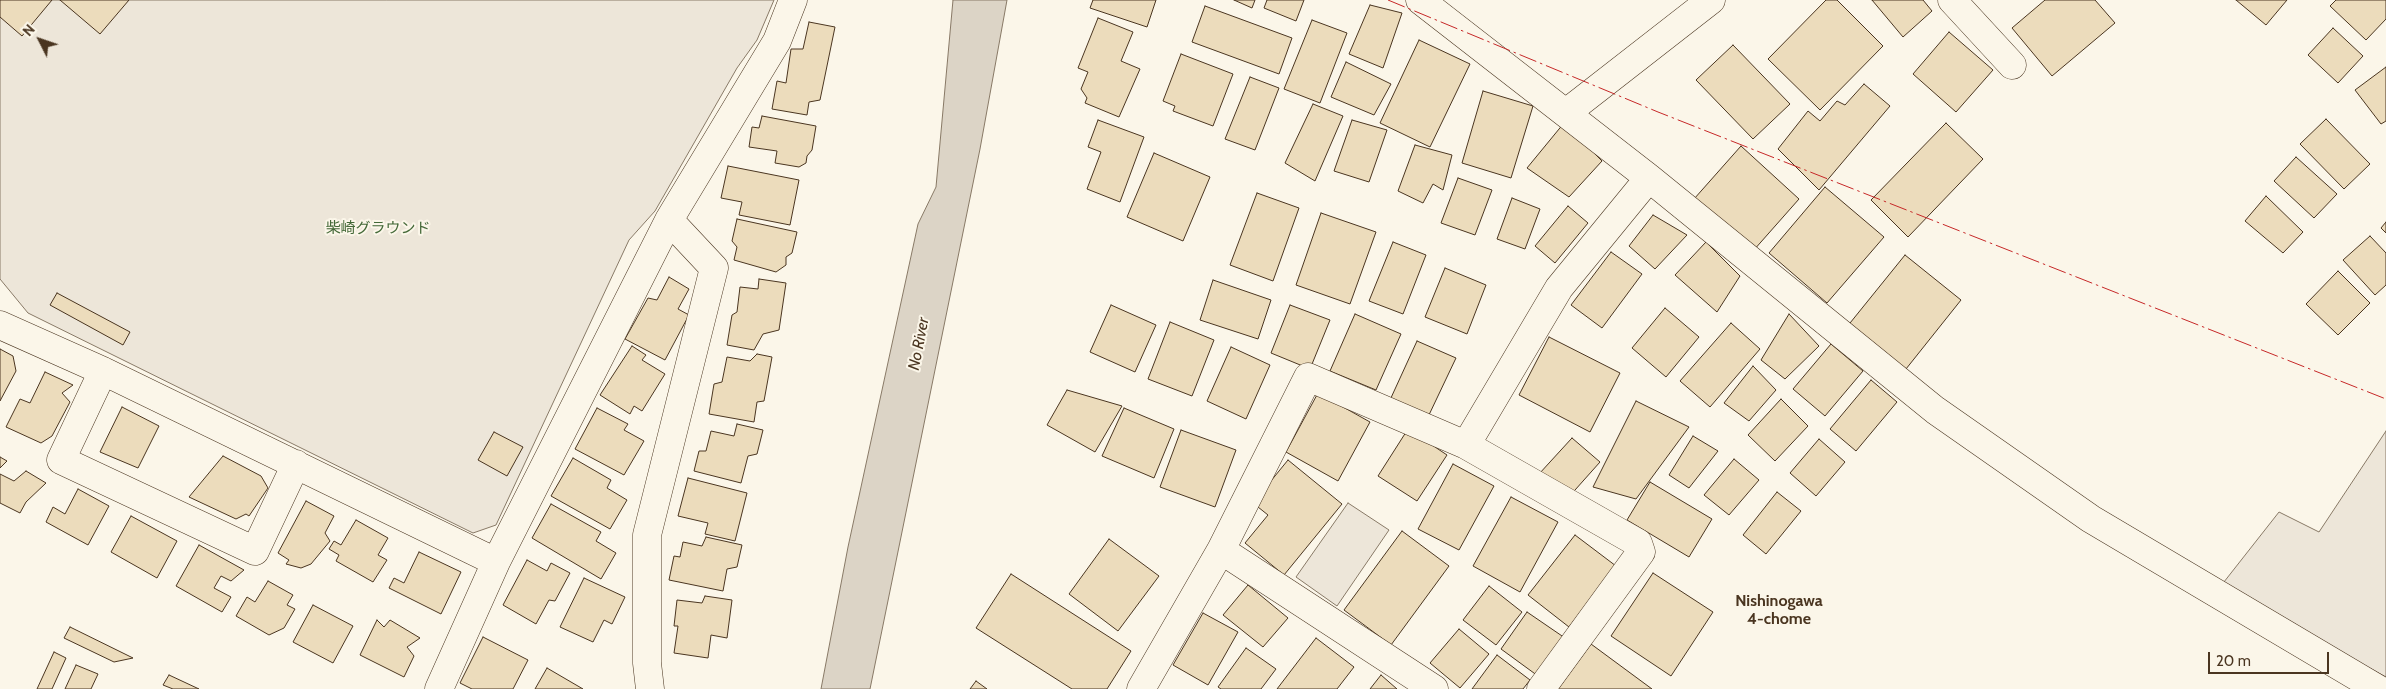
<!DOCTYPE html>
<meta charset="utf-8">
<style>
body{margin:0}
#map{position:relative;width:2386px;height:689px;overflow:hidden;background:#fbf6e9;font-family:Cabin,sans-serif}
canvas{display:block}
.north{position:absolute;left:15px;top:15px;width:50px;height:50px;-webkit-text-stroke:4px #fbf6e9;paint-order:stroke;rotate:311deg;font-size:14px;font-weight:700;line-height:20px;text-align:center;color:#4a3520}
.north::after{content:'';display:block;margin:auto;width:18px;height:22px;background:#4a3520;clip-path:polygon(50% 0,100% 100%,50% 72%,0 100%)}
.scale{position:absolute;left:2208px;top:652px;width:121px;height:22px;box-sizing:border-box;border:2px solid #4a3520;border-top:0;padding-left:6px;font-size:15px;line-height:18px;white-space:nowrap;color:#4a3520;-webkit-text-stroke:4px #fbf6e9;paint-order:stroke}
</style>
<div id="map">
<canvas width="2386" height="689"></canvas>
<div class="north">N</div>
<div class="scale">20 m</div>
</div>
<script>
const c = document.querySelector('canvas').getContext('2d');
c.lineJoin = 'round';
function fill(path, color) { c.fillStyle = color; c.fill(path, 'evenodd'); }
const shape = rows => new Path2D(rows.map(r => 'M' + r).join(''));
function strokePath(path, color, width, dash) { c.strokeStyle = color; c.lineWidth = width; c.lineCap = dash ? 'butt' : 'round'; c.setLineDash(dash || []); c.stroke(path); }
function write(font, color, halo, rows, align = 'center') {
  c.font = font + ' Cabin,"Noto Sans JP",sans-serif'; c.lineWidth = 4; c.setLineDash([]); c.textBaseline = 'middle'; c.strokeStyle = halo; c.fillStyle = color; for (const [text, x, y, turn = 0] of rows) {
    c.save(); c.translate(x, y); c.rotate((+turn || 0) * Math.PI / 180); c.textAlign = isNaN(turn) ? turn : align; if (halo) c.strokeText(text, 0, 0); c.fillText(text, 0, 0); c.restore();
  }
}
const green = shape([
 [0,0,774,0,757,40,737,68,655,211,629,240,496,525,473,533,28,313,0,279,0,0],
 [2386,431,2386,677,2220,587,2279,512,2319,532,2386,431],
 [1348,503,1389,530,1337,606,1296,577,1348,503]
]);
fill(green, '#ede6d9');
strokePath(green, '#887966', 1);
const water = shape([
 [953,0,1007,0,980,149,870,689,821,689,848,547,918,224,936,187,953,0]
]);
fill(water, '#dcd4c6');
strokePath(water, '#887966', 1);
const building = shape([
 [0,0,52,0,22,36,0,17,0,0],
 [60,0,129,0,100,34,60,0],
 [1093,0,1156,0,1147,27,1090,8,1093,0],
 [1234,0,1255,0,1252,8,1234,0],
 [1267,0,1304,0,1296,21,1264,8,1267,0],
 [1826,0,1837,0,1883,46,1820,110,1768,59,1826,0],
 [1872,0,1923,0,1932,11,1903,37,1872,0],
 [2045,0,2095,0,2115,23,2052,76,2012,28,2045,0],
 [2236,0,2287,0,2266,25,2236,0],
 [2336,0,2386,0,2386,19,2366,40,2330,6,2336,0],
 [1370,5,1402,13,1383,68,1349,54,1370,5],
 [1205,6,1292,38,1279,74,1192,42,1205,6],
 [1098,18,1133,32,1121,61,1140,69,1119,117,1085,103,1087,98,1081,89,1088,72,1078,68,1098,18],
 [1312,20,1347,33,1320,103,1284,89,1312,20],
 [809,22,835,27,820,100,809,102,807,115,772,109,777,81,786,83,791,49,803,49,809,22],
 [2333,28,2363,56,2338,83,2308,55,2333,28],
 [1949,32,1993,70,1956,112,1913,74,1949,32],
 [1419,40,1470,64,1430,147,1380,123,1419,40],
 [1733,45,1790,104,1753,139,1696,80,1733,45],
 [1181,54,1233,74,1213,126,1173,111,1175,106,1163,101,1181,54],
 [1346,62,1391,84,1374,115,1331,97,1346,62],
 [2386,67,2386,121,2381,124,2355,90,2386,67],
 [1250,77,1279,88,1255,150,1225,139,1250,77],
 [1864,84,1890,106,1819,190,1778,149,1808,111,1820,121,1837,101,1845,105,1864,84],
 [1483,91,1533,106,1511,178,1462,163,1483,91],
 [1313,104,1343,116,1315,181,1285,163,1313,104],
 [762,116,816,126,812,150,807,156,806,163,799,167,775,163,777,151,749,147,752,127,759,128,762,116],
 [2326,119,2370,164,2344,189,2300,144,2326,119],
 [1098,120,1144,137,1120,202,1087,189,1101,152,1088,147,1098,120],
 [1352,120,1387,130,1369,182,1334,171,1352,120],
 [1564,123,1602,161,1569,197,1527,168,1564,123],
 [1946,123,1983,159,1908,237,1871,200,1946,123],
 [1415,145,1452,155,1443,190,1433,184,1423,203,1398,191,1415,145],
 [1741,146,1799,199,1753,251,1694,199,1741,146],
 [1154,153,1210,177,1183,241,1127,217,1154,153],
 [2296,157,2337,194,2314,218,2274,181,2296,157],
 [728,166,799,180,790,225,739,215,742,202,721,198,728,166],
 [1458,178,1492,190,1475,235,1441,223,1458,178],
 [1825,187,1884,237,1827,303,1769,253,1825,187],
 [1257,193,1299,208,1273,281,1230,265,1257,193],
 [2266,196,2303,232,2283,253,2245,221,2266,196],
 [1512,198,1540,209,1525,249,1497,239,1512,198],
 [1568,206,1588,223,1555,263,1535,246,1568,206],
 [1321,213,1376,232,1350,304,1296,285,1321,213],
 [1653,215,1687,235,1655,269,1629,246,1653,215],
 [737,219,797,232,792,253,786,257,786,265,776,272,734,260,737,247,732,241,737,219],
 [2386,222,2386,233,2381,228,2386,222],
 [2370,236,2386,253,2386,285,2375,295,2343,260,2370,236],
 [1393,242,1426,255,1403,314,1369,301,1393,242],
 [1706,242,1740,276,1717,312,1675,275,1706,242],
 [1611,252,1642,274,1602,328,1571,305,1611,252],
 [1905,255,1961,300,1902,374,1846,328,1905,255],
 [1445,268,1486,285,1467,334,1425,317,1445,268],
 [2338,271,2370,303,2338,335,2306,304,2338,271],
 [669,277,689,289,678,309,689,315,665,360,625,339,648,298,657,300,669,277],
 [759,279,786,283,779,330,763,334,754,350,727,345,732,315,737,312,740,287,758,289,759,279],
 [1213,280,1271,300,1258,339,1200,320,1213,280],
 [57,293,130,332,123,345,50,305,57,293],
 [1111,305,1156,325,1135,372,1090,352,1111,305],
 [1290,305,1330,320,1310,369,1271,353,1290,305],
 [1665,308,1699,337,1666,377,1632,348,1665,308],
 [1355,314,1401,334,1376,390,1330,371,1355,314],
 [1789,314,1819,346,1785,379,1761,360,1789,314],
 [1170,322,1214,340,1192,396,1148,379,1170,322],
 [1731,323,1760,349,1710,407,1680,381,1731,323],
 [1549,337,1620,373,1590,432,1519,395,1549,337],
 [1417,341,1456,358,1428,417,1390,400,1417,341],
 [1831,344,1863,371,1825,416,1793,389,1831,344],
 [632,346,646,355,642,360,665,374,642,411,634,406,630,414,600,395,632,346],
 [1231,347,1270,365,1246,419,1207,401,1231,347],
 [0,349,13,356,16,371,0,401,0,349],
 [757,354,772,357,764,401,757,402,754,422,709,414,714,384,722,382,727,357,750,361,757,354],
 [1753,366,1776,390,1749,421,1724,403,1753,366],
 [45,372,73,385,62,393,70,402,52,436,41,443,6,427,20,399,30,403,45,372],
 [1871,380,1897,402,1856,451,1830,429,1871,380],
 [1067,390,1122,406,1095,452,1047,425,1067,390],
 [1318,393,1370,422,1338,481,1286,452,1318,393],
 [1781,399,1808,426,1775,461,1748,435,1781,399],
 [1636,401,1689,427,1636,499,1593,487,1636,401],
 [122,407,159,426,138,468,100,452,122,407],
 [597,408,628,424,624,430,644,441,624,475,575,449,597,408],
 [1124,408,1174,429,1154,478,1102,456,1124,408],
 [737,424,763,430,757,454,748,456,741,483,694,471,699,451,706,451,711,431,734,436,737,424],
 [1408,429,1447,455,1417,501,1378,476,1408,429],
 [1181,430,1236,450,1215,507,1160,487,1181,430],
 [494,432,523,447,507,476,478,460,494,432],
 [1693,436,1718,451,1689,488,1669,475,1693,436],
 [1572,438,1600,462,1567,499,1539,474,1572,438],
 [1819,439,1845,462,1816,496,1790,473,1819,439],
 [223,456,261,476,268,488,249,516,246,514,236,519,189,497,223,456],
 [0,457,7,461,0,468,0,457],
 [573,458,611,480,607,488,627,500,610,529,551,496,573,458],
 [1734,459,1759,480,1729,515,1704,495,1734,459],
 [1288,460,1342,504,1284,575,1245,543,1268,515,1253,503,1288,460],
 [1453,464,1494,486,1459,550,1418,529,1453,464],
 [26,471,46,483,26,502,20,513,0,503,0,474,14,481,26,471],
 [688,478,747,493,735,541,705,534,708,523,678,516,688,478],
 [1650,482,1712,519,1689,557,1627,520,1650,482],
 [78,489,109,506,88,545,46,522,53,507,65,514,78,489],
 [1777,492,1801,511,1766,554,1743,535,1777,492],
 [1511,497,1558,522,1520,592,1473,566,1511,497],
 [306,501,334,516,325,533,330,541,311,564,301,568,286,564,289,560,278,553,306,501],
 [551,504,601,532,596,541,616,553,601,579,532,538,551,504],
 [131,516,177,541,157,578,111,552,131,516],
 [356,520,388,538,378,555,387,560,373,582,336,561,339,555,329,549,334,541,341,545,356,520],
 [1402,531,1449,566,1391,645,1344,610,1402,531],
 [1575,535,1616,566,1569,627,1528,595,1575,535],
 [706,537,742,545,737,567,727,569,723,591,669,580,674,556,680,557,683,542,702,546,706,537],
 [1109,539,1159,576,1118,631,1069,594,1109,539],
 [199,545,244,570,231,581,221,576,214,588,231,597,222,612,176,586,199,545],
 [419,552,461,572,441,614,389,588,394,578,404,583,419,552],
 [527,560,547,571,551,563,570,573,555,601,549,600,536,624,503,605,527,560],
 [1653,573,1713,612,1671,676,1611,636,1653,573],
 [1011,574,1131,651,1107,689,1072,689,976,628,1011,574],
 [584,578,625,597,612,624,604,620,593,642,560,627,584,578],
 [268,581,293,595,287,605,295,609,284,628,269,635,236,616,247,597,255,602,268,581],
 [1248,585,1288,618,1263,647,1223,615,1248,585],
 [1489,586,1522,612,1496,645,1463,620,1489,586],
 [705,596,732,600,727,638,711,635,708,658,674,653,678,626,674,626,677,600,702,603,705,596],
 [313,605,353,626,333,663,293,642,313,605],
 [1527,612,1565,638,1538,676,1501,649,1527,612],
 [1203,613,1238,632,1208,685,1173,665,1203,613],
 [377,620,384,627,390,620,420,638,407,647,414,656,404,677,360,655,377,620],
 [70,627,133,658,114,662,64,638,70,627],
 [1459,629,1489,654,1460,688,1430,663,1459,629],
 [483,637,528,660,513,689,472,689,460,683,483,637],
 [1316,638,1354,667,1337,689,1277,689,1316,638],
 [1591,644,1652,689,1558,689,1591,644],
 [1246,648,1276,669,1261,689,1221,689,1218,687,1246,648],
 [54,652,66,658,52,689,37,689,54,652],
 [1497,655,1530,680,1523,689,1472,689,1497,655],
 [76,665,98,674,91,689,65,689,76,665],
 [547,668,583,689,535,689,547,668],
 [169,675,199,689,173,689,163,685,169,675],
 [1381,675,1397,689,1370,689,1381,675],
 [976,681,987,689,970,689,976,681]
]);
fill(building, '#ecdcbc');
strokePath(building, '#4a3520', 1);
const minor = shape([
 [1420,0,1649,178,1935,410,2091,519,2378,689],
 [1952,0,2012,65],
 [1566,113,1711,0],
 [0,325,103,371,496,562],
 [103,371,61,460,255,551,296,464],
 [1221,550,1434,689],
 [439,689,496,562,669,220,777,41,793,0],
 [650,689,647,663,647,535,714,268,669,220],
 [1141,689,1221,550,1308,377,1466,445],
 [1541,689,1641,552,1638,543,1466,445,1559,288,1649,178]
]);
strokePath(minor, '#4a3520', 29);
strokePath(minor, '#fbf6e9', 28);
strokePath(shape([
 [1388,0,1658,112,2386,399]
]), '#c62828', 1, [18, 4, 2.5, 4]);
write('15px', '#436837', '#fbf6e9', [
 ["柴崎グラウンド",378,229]
]);
write('italic 16px', '#4a3520', '#fbf6e9', [
 ["No River",919,344,-79]
]);
write('bold 16px', '#4a3520', '#fbf6e9', [
 ["Nishinogawa",1779,601],
 ["4-chome",1779,619]
]);
</script>
